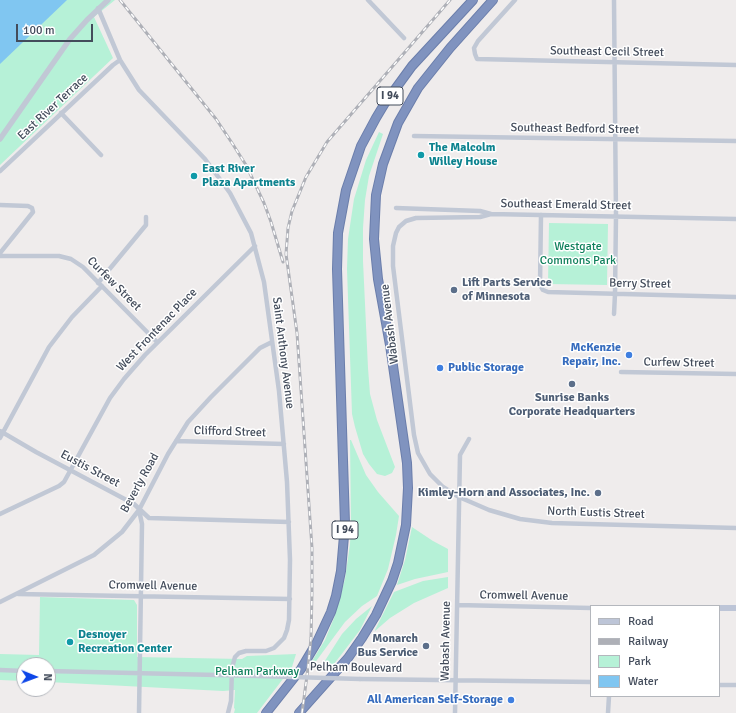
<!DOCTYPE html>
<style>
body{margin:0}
#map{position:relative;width:736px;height:713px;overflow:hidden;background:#efecec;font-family:Signika,sans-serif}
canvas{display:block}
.legend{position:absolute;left:590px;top:605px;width:130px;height:92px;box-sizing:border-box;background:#fff;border:1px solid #b4b7bd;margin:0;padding:5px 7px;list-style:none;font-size:12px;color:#434c5b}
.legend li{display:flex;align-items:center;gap:8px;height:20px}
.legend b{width:20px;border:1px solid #b4b7bd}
.north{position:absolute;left:16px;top:657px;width:40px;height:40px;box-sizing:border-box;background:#fff;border:1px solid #b4b7bd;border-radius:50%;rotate:91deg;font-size:11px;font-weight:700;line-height:16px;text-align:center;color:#434c5b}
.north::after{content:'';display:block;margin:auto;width:14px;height:18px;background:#0d46e8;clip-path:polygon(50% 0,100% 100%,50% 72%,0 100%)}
.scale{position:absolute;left:16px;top:24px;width:77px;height:18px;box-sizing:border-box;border:2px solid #434c5b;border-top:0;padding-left:5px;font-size:12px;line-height:14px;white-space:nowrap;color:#434c5b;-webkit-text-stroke:3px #fff;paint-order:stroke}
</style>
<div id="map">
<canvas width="736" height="713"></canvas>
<ul class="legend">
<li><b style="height:5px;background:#bdc5d7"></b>Road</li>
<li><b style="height:5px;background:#aeb0b7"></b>Railway</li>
<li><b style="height:11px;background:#b6f1d7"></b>Park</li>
<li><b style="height:11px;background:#80c6f1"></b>Water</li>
</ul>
<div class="north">N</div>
<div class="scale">100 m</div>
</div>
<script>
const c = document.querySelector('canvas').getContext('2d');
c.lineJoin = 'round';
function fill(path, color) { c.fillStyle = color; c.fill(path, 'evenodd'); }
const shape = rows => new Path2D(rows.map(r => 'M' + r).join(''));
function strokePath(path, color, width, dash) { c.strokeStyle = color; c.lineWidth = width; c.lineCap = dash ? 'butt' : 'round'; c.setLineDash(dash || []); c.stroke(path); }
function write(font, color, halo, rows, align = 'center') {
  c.font = font + ' Signika,sans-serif'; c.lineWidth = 3; c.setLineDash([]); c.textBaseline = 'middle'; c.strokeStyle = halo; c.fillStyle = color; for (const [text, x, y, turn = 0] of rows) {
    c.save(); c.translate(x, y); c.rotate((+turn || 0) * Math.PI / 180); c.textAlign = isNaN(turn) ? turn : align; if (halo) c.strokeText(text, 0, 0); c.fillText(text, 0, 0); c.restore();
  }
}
fill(shape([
 [62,0,115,0,94,17,113,58,0,165,0,62],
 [379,132,383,134,369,176,365,200,363,228,363,261,368,368,370,394,377,420,395,467,392,473,385,476,377,474,369,464,363,454,355,427,352,414,347,269,348,239,354,199,366,160],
 [549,223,608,224,607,285,548,284],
 [350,440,351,440,366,475,378,492,399,516,396,535,388,569,377,596,362,606,345,622,311,668,312,661,325,640,334,618,345,579,350,544,351,523],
 [412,527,433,541,448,549,448,572,415,579,397,585,405,560],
 [448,577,448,588,414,603,390,618,375,631,375,630,394,592,423,581],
 [40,597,134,600,137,605,137,657,242,659,247,656,296,654,292,667,257,713,234,713,235,709,234,708,235,690,223,691,48,682,48,665,24,665,24,681,0,680,0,654,39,655],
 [372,606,360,630,341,655,329,670,319,670,342,634,356,619]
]), '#b6f1d7');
fill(shape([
 [0,0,67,0,0,64]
]), '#80c6f1');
const motorway = shape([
 [266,713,301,669,317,642,331,612,336,596,341,571,345,524,337,269,338,233,346,190,361,146,376,118,385,103,412,66,473,0],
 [299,713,348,658,362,638,376,615,392,581,398,563,406,525,408,488,407,463,390,345,378,279,374,239,376,195,383,164,398,123,418,88,450,48,493,0]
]);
strokePath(motorway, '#6b7eab', 10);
strokePath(shape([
 [368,0,404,38],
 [515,0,478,41,474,48,475,54,477,59,736,65],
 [98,8,120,60,139,90,205,159,230,193,251,233,264,282,279,391,287,482,290,560,289,620,287,630,284,638,274,648,266,651,246,651,239,653,235,657,232,668,231,701,228,713],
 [61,113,101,155],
 [414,136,736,141],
 [0,171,113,65,120,60],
 [0,205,28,206,32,208,33,212,0,253],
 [396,208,480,211,491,214,736,219],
 [491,214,480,217,416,218,406,221,399,227,396,233,393,246,393,266,414,435,418,453,430,474,443,487,459,497,489,510,520,519,552,523,736,528],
 [541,215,540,285,543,290,548,292,736,297],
 [0,256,59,256,71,259,83,267,157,342],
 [98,283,146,225,146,217],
 [614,314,615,294,616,216,614,0],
 [621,372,736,374],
 [0,431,36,452,134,504,149,518,289,522],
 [0,438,49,347,72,317,102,286],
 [176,441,284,444],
 [0,514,59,486,64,482,110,398,124,379,145,355,255,246],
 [18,594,290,599],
 [0,602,94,555,122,532,139,510,168,454,188,422,211,397,260,348,272,342],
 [457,605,591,608],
 [0,670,24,671],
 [48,671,259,676],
 [360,679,591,682],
 [719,685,736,685],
 [139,713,142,524,139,510],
 [455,713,460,455,469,439],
 [608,713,609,696]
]), '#c1c8d5', 4.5);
strokePath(shape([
 [0,139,70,39,87,20,108,0]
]), '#c1c8d5', 5.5);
strokePath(shape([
 [719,608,736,608]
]), '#bdc5d7', 6);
strokePath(motorway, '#8093bf', 8);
const rail = shape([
 [120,0,216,119,232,143,246,165,264,203,271,222,283,262],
 [302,713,308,668,311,638,312,593,312,548,297,333,286,254,288,228,292,211,306,177,327,142,450,0]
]);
strokePath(rail, '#aeb0b7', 3);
strokePath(rail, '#fff', 1.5, [4.5]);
strokePath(shape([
 [259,676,360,679]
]), '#c1c8d5', 4.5);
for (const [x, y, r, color] of [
 [421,155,4,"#0f9aa8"],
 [194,176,4,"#0f9aa8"],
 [454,290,4,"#5c6f8a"],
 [629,355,4,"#3f7fe0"],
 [440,368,4,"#3f7fe0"],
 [572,384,4,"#5c6f8a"],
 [598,493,4,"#5c6f8a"],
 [70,642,4,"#0f9aa8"],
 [426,646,4,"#5c6f8a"],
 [511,700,4,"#3f7fe0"]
]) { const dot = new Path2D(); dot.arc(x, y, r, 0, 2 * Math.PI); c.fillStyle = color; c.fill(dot); strokePath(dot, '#fff', 1.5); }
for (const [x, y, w] of [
 [390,96,26],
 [345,530,26]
]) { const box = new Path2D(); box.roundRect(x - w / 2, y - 9, w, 18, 3); c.fillStyle = '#fff'; c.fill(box); strokePath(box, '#434c5b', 1); }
write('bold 11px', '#434c5b', null, [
 ["I 94",390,96],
 ["I 94",345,530]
]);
write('12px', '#434c5b', '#fff', [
 ["Southeast Cecil Street",607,52,1],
 ["East River Terrace",53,107,-43],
 ["Southeast Bedford Street",575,129,1],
 ["Southeast Emerald Street",566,205,1],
 ["Curfew Street",114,284,45],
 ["Berry Street",640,284,1],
 ["Wabash Avenue",390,324,-97],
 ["West Frontenac Place",157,330,-46],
 ["Saint Anthony Avenue",283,353,83],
 ["Curfew Street",679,363,1],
 ["Clifford Street",230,432,2],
 ["Eustis Street",90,469,28],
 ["Beverly Road",140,483,-61],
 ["North Eustis Street",596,513,2],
 ["Cromwell Avenue",153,586,1],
 ["Cromwell Avenue",524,596,1],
 ["Wabash Avenue",446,641,-89],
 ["Pelham Boulevard",356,668,1]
]);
write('bold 12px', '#0d838f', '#fff', [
 ["The Malcolm",429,148],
 ["Willey House",429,162],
 ["East River",202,169],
 ["Plaza Apartments",202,183],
 ["Desnoyer",78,635],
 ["Recreation Center",78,649]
], 'left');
write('12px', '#10805c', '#fff', [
 ["Westgate",578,247],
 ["Commons Park",578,261],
 ["Pelham Parkway",257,672]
]);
write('bold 12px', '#4e5e75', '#fff', [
 ["Lift Parts Service",462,283,"left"],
 ["of Minnesota",462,297,"left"],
 ["Sunrise Banks",572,398,"center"],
 ["Corporate Headquarters",572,412,"center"],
 ["Kimley-Horn and Associates, Inc.",590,493],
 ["Monarch",418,639],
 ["Bus Service",418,653]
], 'right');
write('bold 12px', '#366cbe', '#fff', [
 ["McKenzie",621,348],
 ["Repair, Inc.",621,362],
 ["Public Storage",448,368,"left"],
 ["All American Self-Storage",503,700]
], 'right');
</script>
